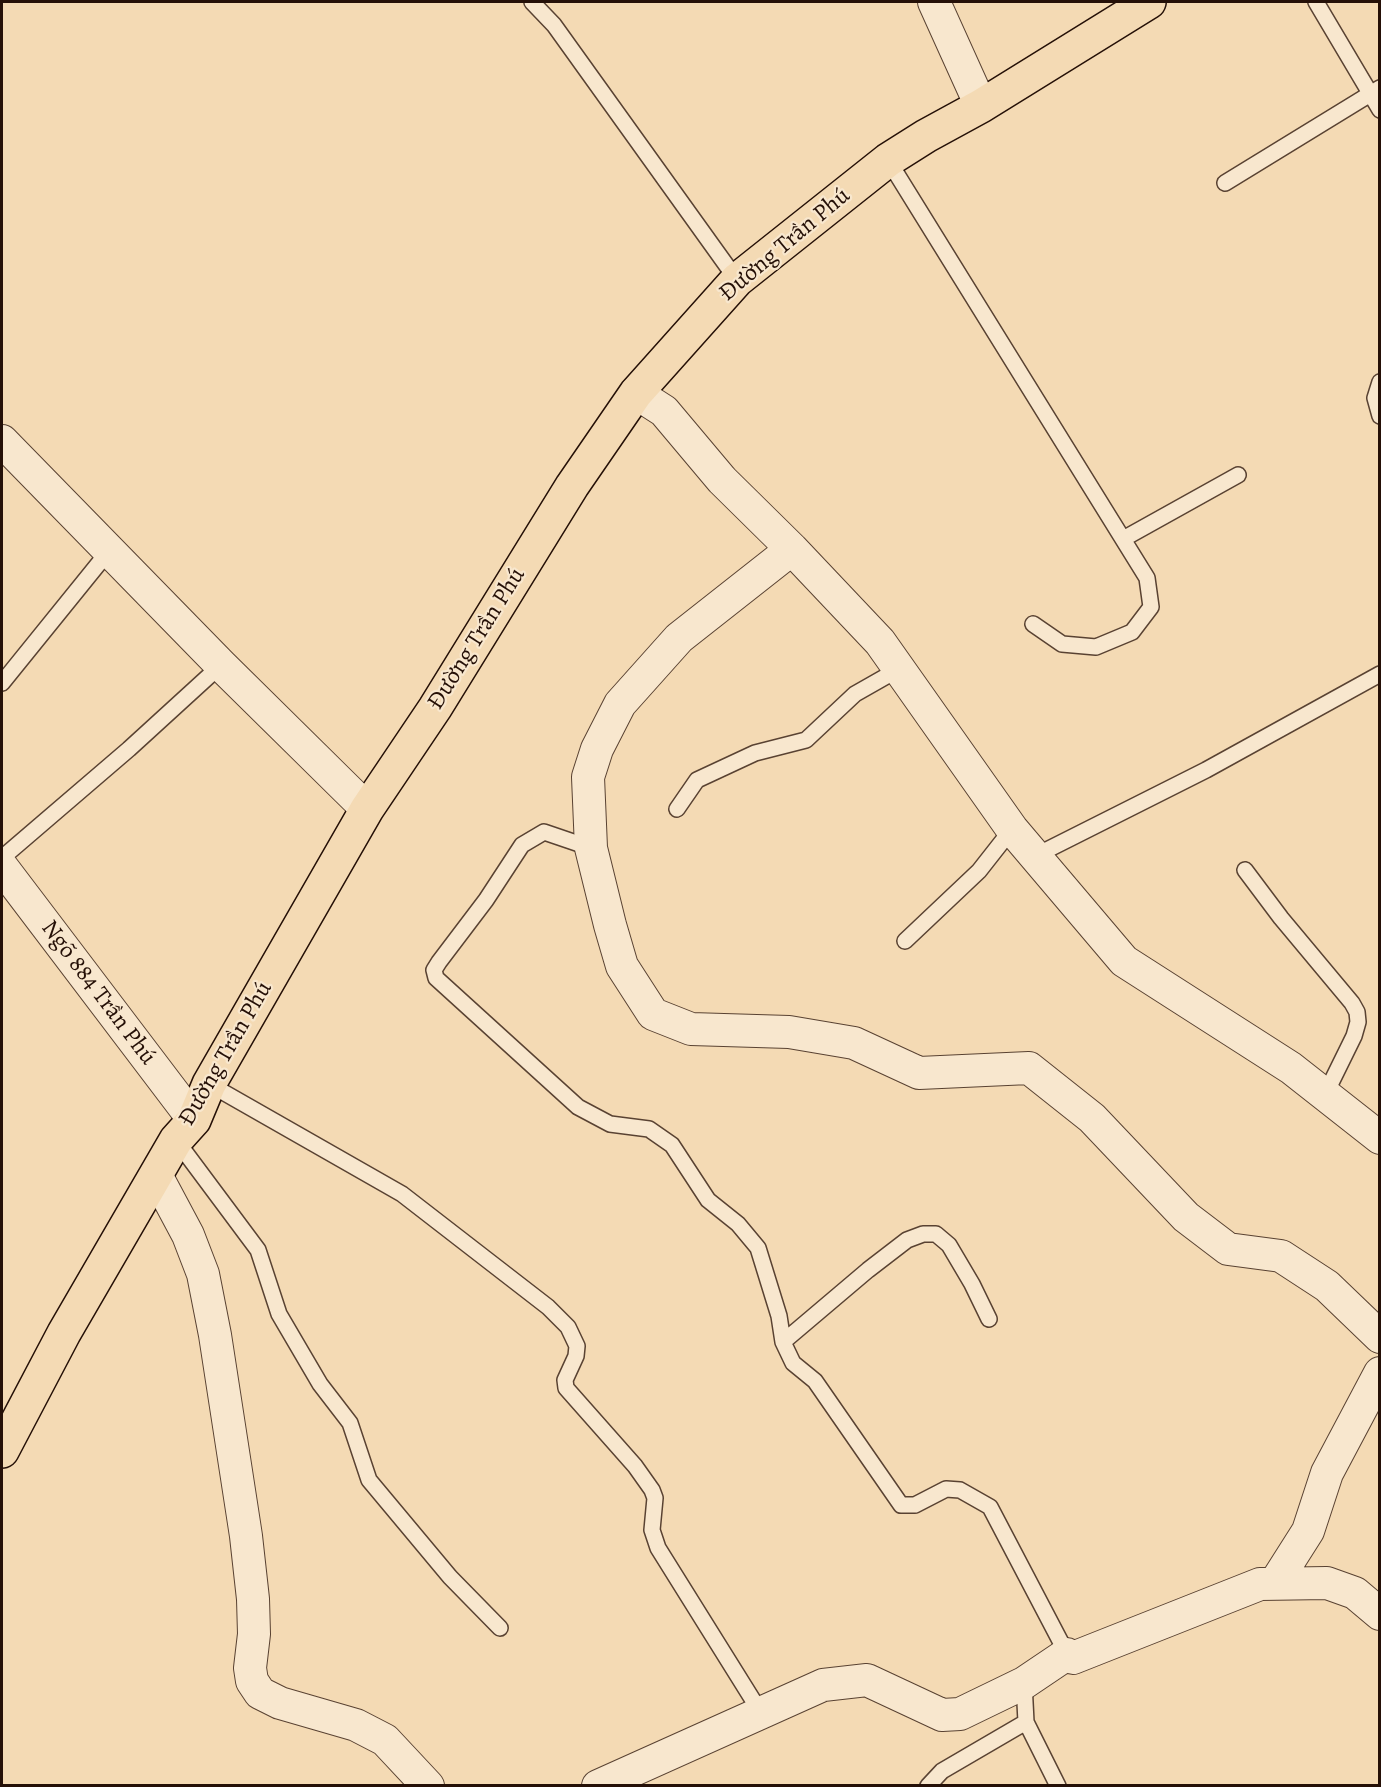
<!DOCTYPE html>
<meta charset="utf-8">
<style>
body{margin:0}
#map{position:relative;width:1381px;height:1787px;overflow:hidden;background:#f4dab4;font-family:Alegreya,serif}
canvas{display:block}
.frame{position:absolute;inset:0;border:3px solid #251007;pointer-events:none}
</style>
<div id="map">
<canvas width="1381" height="1787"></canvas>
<div class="frame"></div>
</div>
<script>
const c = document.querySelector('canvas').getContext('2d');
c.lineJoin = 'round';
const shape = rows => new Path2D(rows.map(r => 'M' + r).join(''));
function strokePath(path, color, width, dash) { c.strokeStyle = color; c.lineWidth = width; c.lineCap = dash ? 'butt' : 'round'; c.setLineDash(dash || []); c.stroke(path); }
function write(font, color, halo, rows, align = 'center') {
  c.font = font + ' Alegreya,serif'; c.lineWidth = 4.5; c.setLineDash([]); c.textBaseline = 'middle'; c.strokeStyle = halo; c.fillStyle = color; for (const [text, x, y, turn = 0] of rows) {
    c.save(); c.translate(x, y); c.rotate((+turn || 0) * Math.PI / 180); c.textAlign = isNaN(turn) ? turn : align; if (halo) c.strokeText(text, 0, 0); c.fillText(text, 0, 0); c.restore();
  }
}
const lane = shape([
 [532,2,554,25,737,280],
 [1316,2,1380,110],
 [888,160,1147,578,1151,607,1132,632,1096,647,1062,644,1033,624],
 [1225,183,1380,88],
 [1380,382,1375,398,1380,416],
 [1123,539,1238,475],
 [2,683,108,552],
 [677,809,697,780,755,753,806,740,855,694,899,669],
 [591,848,544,832,522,845,486,900,439,962,434,970,436,978,578,1107,610,1124,649,1129,672,1145,708,1200,738,1224,758,1248,779,1316,783,1342,793,1363,815,1381,901,1505,915,1505,946,1489,960,1490,990,1507,1067,1654],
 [1035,856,1206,770,1380,674],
 [2,858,129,749,221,665],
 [1245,870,1281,918,1352,1003,1357,1012,1358,1022,1354,1036,1325,1095],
 [905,941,979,871,1012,829],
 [209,1084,402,1194,548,1307,568,1327,577,1346,576,1356,565,1380,566,1388,635,1466,652,1490,655,1498,652,1530,658,1548,761,1713],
 [176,1140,258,1250,279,1314,320,1384,350,1423,369,1480,450,1577,500,1628],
 [783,1342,868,1270,907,1240,923,1234,936,1234,949,1245,972,1284,989,1319],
 [1024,1683,1026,1722,1058,1786],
 [928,1786,942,1771,1026,1722]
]);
const street = shape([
 [934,2,981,106],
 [636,393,664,411,722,480,792,549,880,642,1012,829,1124,961,1291,1068,1380,1138],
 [2,441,221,665,367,809],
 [792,549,679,638,620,704,597,749,588,777,591,848,610,925,622,966,653,1014,691,1029,789,1032,854,1043,919,1073,1029,1068,1092,1118,1186,1217,1228,1249,1281,1256,1327,1286,1380,1337],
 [2,867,194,1120],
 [156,1175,188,1235,203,1274,215,1335,246,1536,253,1599,254,1634,250,1668,252,1681,260,1693,280,1703,356,1725,385,1740,428,1786],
 [1275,1583,1308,1531,1327,1473,1380,1373],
 [598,1786,823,1685,867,1680,942,1715,960,1714,1024,1683,1067,1654,1073,1658,1260,1584,1327,1583,1355,1593,1380,1614]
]);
const primary = shape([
 [2,1451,64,1333,176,1140,194,1120,209,1084,367,809,435,708,572,486,636,393,737,280,888,160,926,136,981,106,1149,2]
]);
strokePath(lane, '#594232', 18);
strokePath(street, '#594232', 34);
strokePath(primary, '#251007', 36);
strokePath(lane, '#f8e7ce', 15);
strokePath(street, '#f8e7ce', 32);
strokePath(primary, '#f4dab4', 33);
write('24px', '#251007', '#f8e7ce', [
 ["Đường Trần Phú",785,245,-40],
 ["Đường Trần Phú",477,639,-58],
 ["Ngõ 884 Trần Phú",98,993,53],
 ["Đường Trần Phú",226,1054,-60]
]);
</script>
